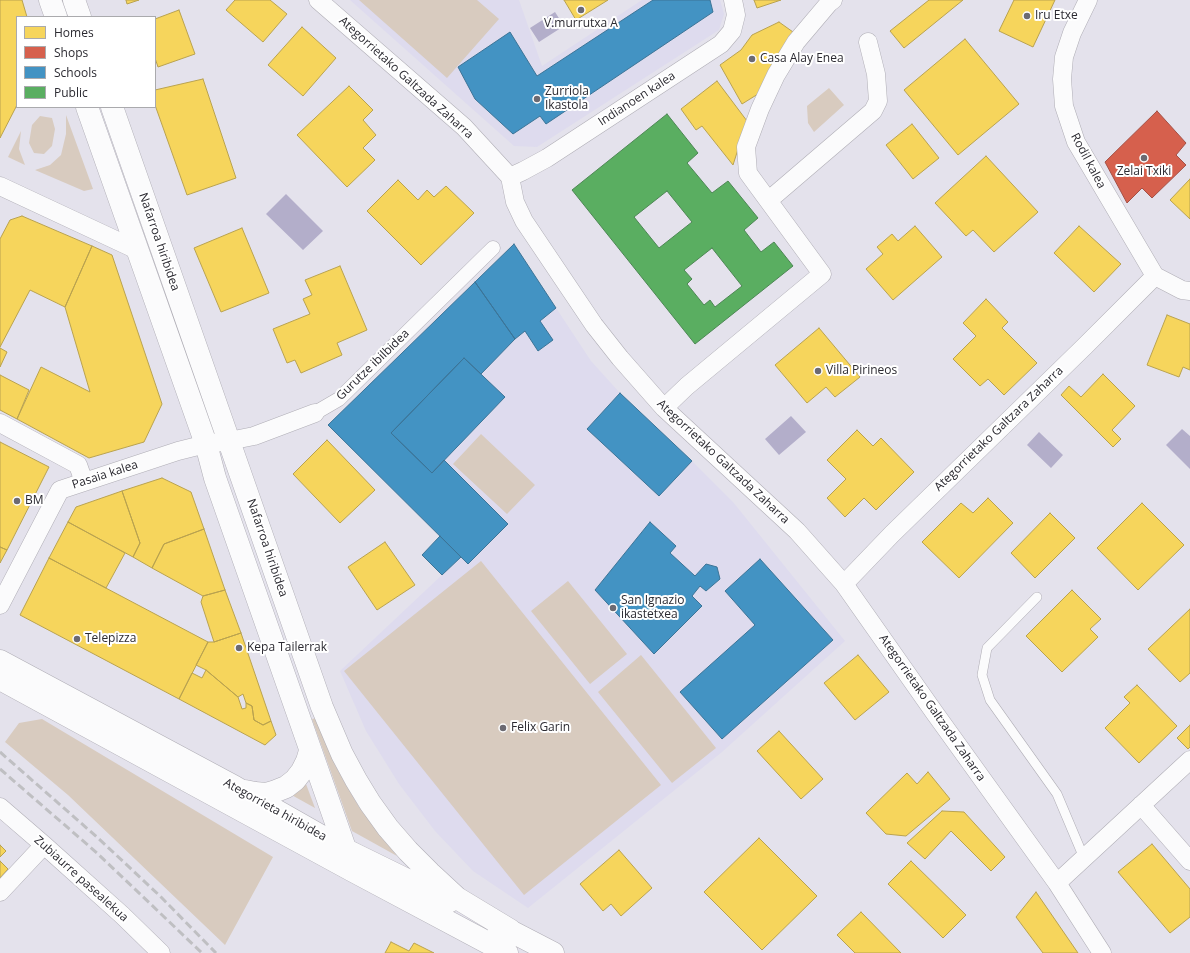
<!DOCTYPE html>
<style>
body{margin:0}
#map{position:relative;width:1190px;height:953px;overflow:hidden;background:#e4e2ec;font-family:"Open Sans",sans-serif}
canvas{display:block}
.legend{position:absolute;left:16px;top:16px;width:140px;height:92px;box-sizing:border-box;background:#fff;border:1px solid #aaaaad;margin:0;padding:5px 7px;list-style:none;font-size:12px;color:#2b2a31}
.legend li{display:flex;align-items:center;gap:8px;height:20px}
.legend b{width:20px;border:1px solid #aaaaad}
</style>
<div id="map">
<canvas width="1190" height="953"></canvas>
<ul class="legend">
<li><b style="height:11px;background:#f6d55c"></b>Homes</li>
<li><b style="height:11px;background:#d6604d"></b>Shops</li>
<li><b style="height:11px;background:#4393c3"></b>Schools</li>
<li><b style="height:11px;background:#5aae61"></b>Public</li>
</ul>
</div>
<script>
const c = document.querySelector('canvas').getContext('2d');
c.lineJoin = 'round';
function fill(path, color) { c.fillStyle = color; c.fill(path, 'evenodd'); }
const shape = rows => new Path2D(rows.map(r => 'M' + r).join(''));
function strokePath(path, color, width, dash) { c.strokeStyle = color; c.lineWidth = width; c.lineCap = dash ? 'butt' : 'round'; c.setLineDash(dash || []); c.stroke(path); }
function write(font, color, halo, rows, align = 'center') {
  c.font = font + ' "Open Sans",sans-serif'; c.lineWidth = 4; c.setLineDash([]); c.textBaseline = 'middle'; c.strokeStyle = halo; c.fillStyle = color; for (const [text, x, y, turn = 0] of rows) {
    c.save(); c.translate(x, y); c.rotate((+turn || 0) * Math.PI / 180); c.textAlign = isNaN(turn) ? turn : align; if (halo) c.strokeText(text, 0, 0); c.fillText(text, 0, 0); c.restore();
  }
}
fill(shape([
 [350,0,519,0,542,66,642,0,720,0,724,14,719,30,537,147,514,146],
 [514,244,591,361,620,393,692,461,733,502,845,641,722,752,528,908,473,871,435,831,399,784,366,731,340,671,461,557,328,425]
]), '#dedbee');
fill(shape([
 [359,0,477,0,499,19,447,78],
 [829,88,844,105,814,132,808,123,807,106],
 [66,115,93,189,84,191,35,170,50,165,61,155,66,134],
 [40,116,52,118,55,129,52,146,44,154,34,153,29,143,32,125],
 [21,131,19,149,25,165,8,157],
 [481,434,535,485,507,514,453,464],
 [481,561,661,785,524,895,344,671],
 [568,581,627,654,590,684,531,611],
 [641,655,716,748,672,783,598,692],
 [317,718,335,765,359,807,397,856,352,831,312,719],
 [42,719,273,857,225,945,68,795,5,742,19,723],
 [306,784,315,808,288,793]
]), '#d8cbbf');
fill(shape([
 [555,12,564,26,539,42,530,28],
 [286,194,323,231,303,250,266,214],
 [791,416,806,432,779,455,765,439],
 [1182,429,1190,436,1190,469,1166,445],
 [1039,432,1063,455,1051,468,1027,445]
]), '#b3aeca');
const homes = shape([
 [0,0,22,0,27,17,17,17,17,105,0,138,0,0],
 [126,0,139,0,127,4,126,0],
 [235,0,270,0,287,14,263,42,226,10,235,0],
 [564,0,608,0,576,20,564,0],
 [754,0,781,0,757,8,754,0],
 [929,0,963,0,904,48,890,31,929,0],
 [1014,0,1055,0,1033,47,999,31,1014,0],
 [179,10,195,54,158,67,155,58,155,19,179,10],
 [779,22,793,32,758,94,742,104,720,65,741,50,752,35,779,22],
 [302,27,336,58,303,96,268,65,302,27],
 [965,39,1019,104,958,155,904,90,965,39],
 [203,79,236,178,187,195,155,105,155,90,203,79],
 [717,81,747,121,733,165,702,126,696,130,681,109,717,81],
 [349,86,373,110,363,120,376,135,363,148,375,160,347,187,297,135,349,86],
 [912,124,939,158,913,179,886,145,912,124],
 [986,156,1038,212,994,252,973,230,966,236,935,203,986,156],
 [1190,179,1190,219,1170,200,1190,179],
 [398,180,418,200,427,190,434,197,446,186,474,213,421,265,367,211,398,180],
 [22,216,92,246,65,307,30,290,0,347,0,239,10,220,22,216],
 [915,226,942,257,893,300,866,269,883,254,877,247,892,234,898,241,915,226],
 [1079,226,1121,264,1094,292,1054,253,1079,226],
 [242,228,269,293,221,312,194,248,242,228],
 [92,246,112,255,162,404,144,442,89,458,17,419,41,367,90,392,65,307,92,246],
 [340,266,367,330,337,343,342,355,301,373,295,360,287,363,273,329,310,314,303,299,312,295,305,280,340,266],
 [986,299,1008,322,1002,328,1037,363,1004,395,988,379,980,386,953,359,976,336,963,323,986,299],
 [1167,315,1190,324,1190,370,1183,367,1179,377,1147,365,1167,315],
 [819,328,860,377,835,397,826,387,807,403,775,365,819,328],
 [0,348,7,352,0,367,0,348],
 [1103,374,1135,406,1112,430,1121,439,1113,447,1061,395,1069,386,1081,397,1103,374],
 [0,375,29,390,17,419,0,410,0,375],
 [857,430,873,446,881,438,914,472,876,510,864,498,845,517,827,498,846,479,827,460,857,430],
 [327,440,375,490,340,523,293,474,327,440],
 [0,442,49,467,7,550,0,547,0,442],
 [162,478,191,492,204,529,164,544,152,568,133,557,140,543,122,491,162,478],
 [122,491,140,543,133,557,68,522,76,507,122,491],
 [988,498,1013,523,959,578,922,542,961,503,973,513,988,498],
 [1142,503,1184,545,1138,590,1097,548,1142,503],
 [1050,513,1075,538,1035,578,1011,553,1050,513],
 [68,522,125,553,106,588,49,558,68,522],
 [204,529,225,590,203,596,152,568,164,544,204,529],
 [385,542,415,585,377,610,348,567,385,542],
 [0,547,7,550,0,563,0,547],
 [49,558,208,642,179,699,20,615,49,558],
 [225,590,241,633,214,642,201,602,203,596,225,590],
 [1072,590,1101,619,1090,629,1098,637,1062,672,1026,636,1072,590],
 [1190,609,1190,673,1180,682,1148,649,1190,609],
 [241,633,271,721,263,725,254,720,252,706,246,703,243,694,238,697,206,670,196,665,208,642,214,642,241,633],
 [858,655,889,692,855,720,824,683,858,655],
 [206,670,238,697,242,709,246,708,246,703,252,706,254,720,263,725,271,721,276,735,265,745,179,699,192,673,202,678,206,670],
 [1137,685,1177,726,1139,763,1105,728,1130,703,1124,697,1137,685],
 [1190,725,1190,747,1188,749,1177,738,1190,725],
 [779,731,823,779,801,799,757,751,779,731],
 [928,772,950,799,906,836,886,834,866,813,907,773,917,784,928,772],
 [942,811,964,812,1005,857,991,871,951,831,925,859,907,843,942,811],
 [759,838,817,896,762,950,704,892,759,838],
 [1152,844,1190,889,1190,917,1170,933,1118,872,1152,844],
 [0,845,6,851,0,857,0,845],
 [619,850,652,888,621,916,611,904,603,911,580,884,619,850],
 [0,861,8,869,0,878,0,861],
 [911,861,966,915,943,938,888,884,911,861],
 [1036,892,1078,953,1043,953,1016,917,1036,892],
 [861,912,901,953,855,953,837,935,861,912],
 [391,942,409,951,414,943,434,953,385,953,391,942]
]);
fill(homes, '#f6d55c');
strokePath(homes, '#b9a24f', 1);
const shops = shape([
 [1157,111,1186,143,1176,155,1186,165,1152,198,1142,188,1127,203,1105,162,1157,111]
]);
fill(shops, '#d6604d');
strokePath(shops, '#a35045', 1);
const schools = shape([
 [653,0,710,0,713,12,546,124,540,116,513,134,475,99,458,67,510,32,537,76,653,0],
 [514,244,556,308,540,321,553,340,538,351,525,331,515,339,475,282,514,244],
 [475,282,515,339,481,374,464,358,391,433,432,473,444,460,508,524,468,564,328,425,475,282],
 [464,358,505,397,432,473,391,433,464,358],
 [620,393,692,461,659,496,587,429,620,393],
 [650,522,676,546,670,553,695,576,706,564,717,567,720,579,706,591,700,586,692,596,702,606,654,654,595,590,650,522],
 [440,536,461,557,442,575,422,555,440,536],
 [760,559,833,640,722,739,680,692,755,625,725,591,760,559]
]);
fill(schools, '#4393c3');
strokePath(schools, '#3c7497', 1);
const public = shape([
 [667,114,698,153,687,163,712,193,728,181,758,218,744,230,761,252,774,242,793,266,695,344,572,190,667,114],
 [667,191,692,222,659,248,634,217,667,191],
 [712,248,742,286,715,307,710,300,704,305,687,284,692,279,684,270,712,248]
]);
fill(public, '#5aae61');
strokePath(public, '#4c8653', 1);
const service = shape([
 [1037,597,987,648,982,675,990,700,1057,794,1084,858]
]);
const pedestrian = shape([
 [315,413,339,399,493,248]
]);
const minor = shape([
 [318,0,464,127,510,177,515,202,524,221,594,325,620,358,664,408,797,531,844,584,934,712,1057,883,1102,953],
 [1088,0,1072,33,1064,57,1062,79,1064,106,1076,142,1155,276,1182,290,1190,291],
 [510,177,523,171,547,158,721,44,732,31,736,15,733,0],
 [0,186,137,250],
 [769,200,873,111,878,101,876,74,868,42],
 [664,408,687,386,822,274,748,173,746,147,760,109,776,75,796,42,829,3,833,0],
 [0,423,78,465,84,482],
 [844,584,892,534,1085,346,1155,276],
 [0,605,60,490,178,451,206,444,229,441,254,436,315,413],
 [1141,805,1190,861],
 [0,807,44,845,122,915,161,953],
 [1057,883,1190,760],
 [0,892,44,845]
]);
const secondary = shape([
 [50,0,56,17],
 [74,0,80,17],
 [87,107,206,444,215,478,353,871],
 [112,107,322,707,342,754,356,780,370,803,388,828,408,851,430,873,457,898,510,930],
 [0,661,235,787,344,849,450,901],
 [0,679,353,871,507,953],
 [245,791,255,793,266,794,276,791,286,787,295,780,302,771,307,761,310,751],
 [497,924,553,953]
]);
strokePath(service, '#afadb5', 10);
strokePath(pedestrian, '#afadb5', 15);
strokePath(minor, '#afadb5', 19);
strokePath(secondary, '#afadb5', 23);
strokePath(service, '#fbfbfc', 9);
strokePath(pedestrian, '#fbfbfc', 14);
strokePath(minor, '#fbfbfc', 18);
strokePath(secondary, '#fbfbfc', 22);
strokePath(shape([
 [0,752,98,838,160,896,216,953],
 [0,769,97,853,202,953]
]), '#bfbfc2', 3, [8, 4]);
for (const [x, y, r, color] of [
 [581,10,4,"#6c6a72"],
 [1027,16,4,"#6c6a72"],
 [752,59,4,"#6c6a72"],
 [537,99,4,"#6c6a72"],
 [1144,158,4,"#6c6a72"],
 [818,371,4,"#6c6a72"],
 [17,501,4,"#6c6a72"],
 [613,608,4,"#6c6a72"],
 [77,639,4,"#6c6a72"],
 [239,648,4,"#6c6a72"],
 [503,728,4,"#6c6a72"]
]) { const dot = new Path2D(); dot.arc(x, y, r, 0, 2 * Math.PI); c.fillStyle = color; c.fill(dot); strokePath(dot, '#fff', 1.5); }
write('12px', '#2b2a31', '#fff', [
 ["Iru Etxe",1035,16],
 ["V.murrutxa A",581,24,"center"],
 ["Casa Alay Enea",760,59],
 ["Zurriola",545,92],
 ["Ikastola",545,106],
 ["Zelai Txiki",1144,172,"center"],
 ["Villa Pirineos",826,371],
 ["BM",25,501],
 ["San Ignazio",621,601],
 ["ikastetxea",621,615],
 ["Telepizza",85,639],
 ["Kepa Tailerrak",247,648],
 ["Felix Garin",511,728]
], 'left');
write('12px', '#2b2a31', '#fff', [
 ["Ategorrietako Galtzada Zaharra",406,78,42],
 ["Indianoen kalea",637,99,-33],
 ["Rodil kalea",1088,161,62],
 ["Nafarroa hiribidea",159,242,71],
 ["Gurutze ibilbidea",373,365,-44],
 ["Ategorrietako Galtzara Zaharra",999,429,-44],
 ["Ategorrietako Galtzada Zaharra",723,462,43],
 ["Pasaia kalea",105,475,-18],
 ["Nafarroa hiribidea",267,548,71],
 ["Ategorrietako Galtzada Zaharra",932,708,55],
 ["Ategorrieta hiribidea",275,810,29],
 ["Zubiaurre pasealekua",81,879,42]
]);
</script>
